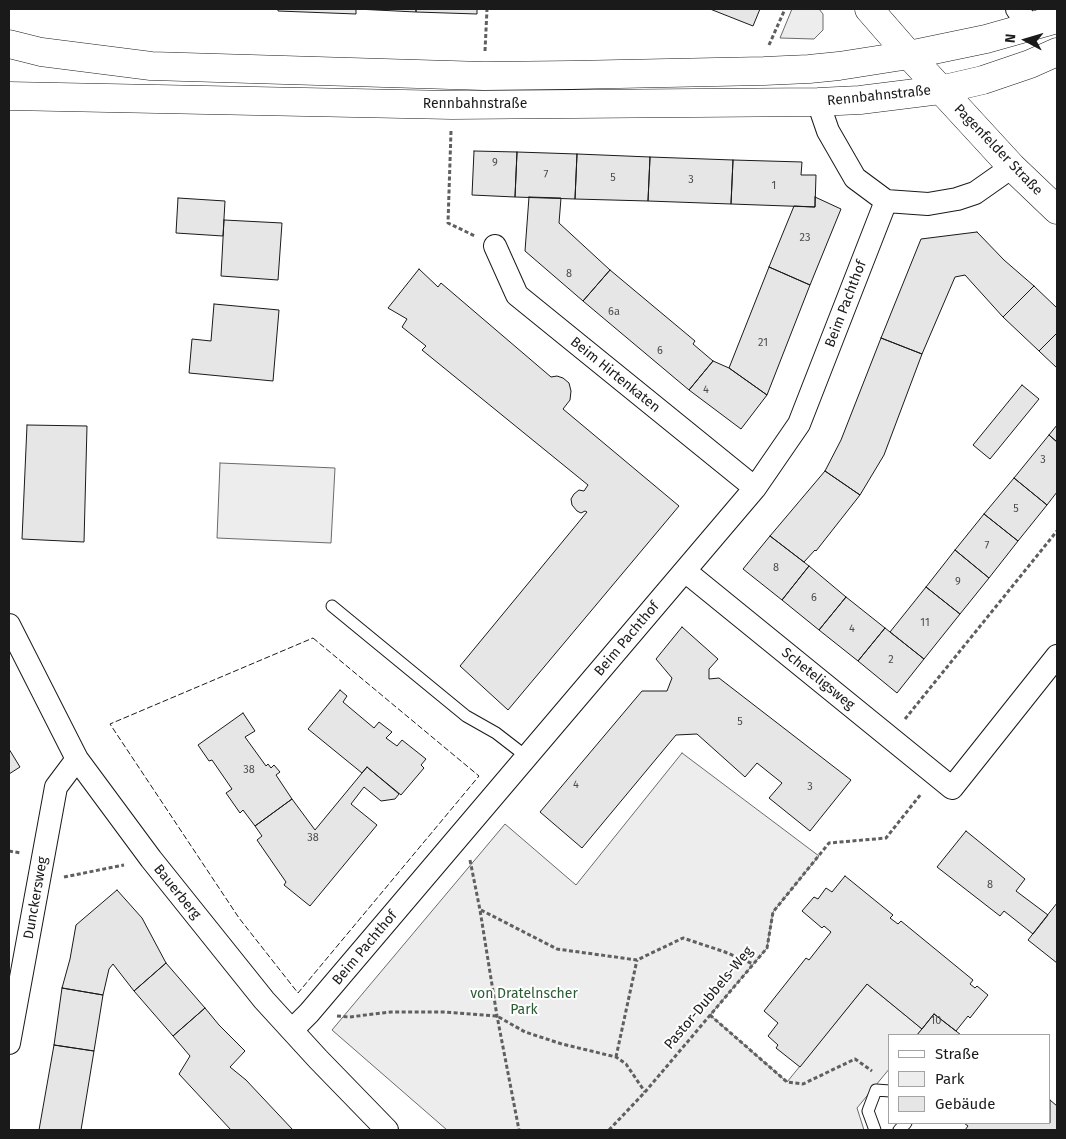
<!DOCTYPE html>
<meta charset="utf-8">
<style>
body{margin:0}
#map{position:relative;width:1066px;height:1139px;overflow:hidden;background:#fff;font-family:"Fira Sans",sans-serif}
canvas{display:block}
.frame{position:absolute;inset:0;border:10px solid #1a1a1a;pointer-events:none}
.legend{position:absolute;left:888px;top:1034px;width:162px;height:90px;box-sizing:border-box;background:#fff;border:1px solid #a3a3a3;margin:0;padding:6px 9px;list-style:none;font-size:15px;color:#1a1a1a}
.legend li{display:flex;align-items:center;gap:10px;height:25px}
.legend b{width:25px;border:1px solid #a3a3a3}
.north{position:absolute;left:1001px;top:15px;width:50px;height:50px;-webkit-text-stroke:4px #fff;paint-order:stroke;rotate:276deg;font-size:14px;font-weight:700;line-height:20px;text-align:center;color:#1a1a1a}
.north::after{content:'';display:block;margin:auto;width:18px;height:22px;background:#1a1a1a;clip-path:polygon(50% 0,100% 100%,50% 72%,0 100%)}
</style>
<div id="map">
<canvas width="1066" height="1139"></canvas>
<div class="frame"></div>
<ul class="legend">
<li><b style="height:6px;background:#fff"></b>Straße</li>
<li><b style="height:14px;background:#ededed"></b>Park</li>
<li><b style="height:14px;background:#e6e6e6"></b>Gebäude</li>
</ul>
<div class="north">N</div>
</div>
<script>
const c = document.querySelector('canvas').getContext('2d');
c.lineJoin = 'round';
function fill(path, color) { c.fillStyle = color; c.fill(path, 'evenodd'); }
const shape = rows => new Path2D(rows.map(r => 'M' + r).join(''));
function strokePath(path, color, width, dash) { c.strokeStyle = color; c.lineWidth = width; c.lineCap = dash ? 'butt' : 'round'; c.setLineDash(dash || []); c.stroke(path); }
function write(font, color, halo, rows, align = 'center') {
  c.font = font + ' "Fira Sans",sans-serif'; c.lineWidth = 4; c.setLineDash([]); c.textBaseline = 'middle'; c.strokeStyle = halo; c.fillStyle = color; for (const [text, x, y, turn = 0] of rows) {
    c.save(); c.translate(x, y); c.rotate((+turn || 0) * Math.PI / 180); c.textAlign = isNaN(turn) ? turn : align; if (halo) c.strokeText(text, 0, 0); c.fillText(text, 0, 0); c.restore();
  }
}
const green = shape([
 [792,9,819,9,823,14,823,30,814,39,780,38,792,9],
 [220,463,335,468,331,543,217,538,220,463],
 [682,753,819,856,773,912,767,948,710,1015,787,1082,867,984,922,1029,917,1035,890,1035,890,1068,857,1108,864,1130,447,1130,332,1030,505,824,576,885,682,753]
]);
fill(green, '#ededed');
strokePath(green, '#6a6a6a', 1);
const building = shape([
 [278,9,356,9,356,14,278,11,278,9],
 [356,9,416,9,416,12,356,9],
 [416,9,477,9,477,14,416,12,416,9],
 [710,9,760,9,753,26,710,9],
 [474,151,517,152,515,197,472,195,474,151],
 [517,152,577,154,575,199,515,197,517,152],
 [577,154,650,157,648,201,575,199,577,154],
 [650,157,733,160,731,204,648,201,650,157],
 [733,160,802,162,801,175,816,175,815,207,731,204,733,160],
 [529,197,561,198,559,223,610,270,583,301,525,251,529,197],
 [815,197,841,209,810,285,769,267,794,206,815,207,815,197],
 [178,198,225,201,223,236,176,233,178,198],
 [224,220,282,223,278,280,221,276,224,220],
 [977,232,1004,260,1034,286,1003,317,965,275,955,277,922,354,881,338,921,239,977,232],
 [769,267,810,285,767,395,729,368,769,267],
 [419,269,438,287,441,283,551,377,557,376,563,378,569,383,571,391,570,400,563,409,679,506,508,710,460,666,587,512,585,511,581,513,577,511,572,505,571,499,574,494,579,490,584,491,588,485,422,350,426,346,402,327,407,319,388,308,419,269],
 [610,270,695,341,693,344,713,361,689,390,583,301,610,270],
 [1034,286,1057,308,1057,333,1039,351,1003,317,1034,286],
 [214,304,279,310,273,381,189,373,192,339,211,341,214,304],
 [1057,333,1057,368,1039,351,1057,333],
 [881,338,922,354,884,455,860,495,825,471,841,440,881,338],
 [713,361,729,368,767,395,741,429,689,390,713,361],
 [1022,385,1039,399,990,459,973,445,1022,385],
 [27,425,87,426,84,542,22,539,27,425],
 [1057,425,1057,442,1049,435,1057,425],
 [1049,435,1057,442,1057,492,1047,505,1014,478,1049,435],
 [825,471,860,495,816,551,815,550,804,562,770,536,825,471],
 [1014,478,1047,505,1018,541,984,514,1014,478],
 [984,514,1018,541,989,578,955,550,984,514],
 [770,536,809,566,782,600,743,569,770,536],
 [955,550,989,578,960,614,926,587,955,550],
 [809,566,846,597,819,630,782,600,809,566],
 [926,587,960,614,924,659,890,632,926,587],
 [846,597,885,628,858,661,819,630,846,597],
 [682,627,718,659,709,669,709,679,719,678,851,780,810,831,769,798,782,783,757,763,745,777,697,734,676,735,582,848,540,812,642,691,667,691,672,678,656,659,682,627],
 [885,628,924,659,897,693,858,661,885,628],
 [340,690,347,696,343,702,374,728,379,722,392,732,386,738,397,746,402,740,426,759,421,765,424,768,401,795,367,767,362,773,308,729,340,690],
 [243,713,255,731,245,737,266,766,268,764,271,768,274,765,280,772,276,775,292,799,255,826,243,810,240,813,226,793,232,789,212,760,209,761,198,745,243,713],
 [9,749,20,767,9,774,9,749],
 [367,767,399,794,395,799,381,801,364,787,351,804,377,825,310,906,284,885,286,882,257,840,262,836,255,826,292,799,315,830,367,767],
 [966,831,1025,879,1016,891,1048,915,1033,934,1004,911,1000,916,937,867,966,831],
 [845,876,893,915,890,918,898,924,901,921,973,980,970,984,975,988,977,986,988,995,970,1018,968,1016,956,1031,934,1014,922,1029,867,984,800,1067,776,1048,778,1045,768,1036,778,1023,764,1011,806,958,809,960,831,932,824,926,822,928,802,911,814,897,818,899,826,888,832,892,845,876],
 [117,890,142,918,166,963,134,991,113,964,109,969,103,995,62,988,70,959,76,925,117,890],
 [1057,903,1057,963,1028,940,1057,903],
 [166,963,205,1008,173,1036,134,991,166,963],
 [62,988,103,995,94,1051,54,1045,62,988],
 [205,1008,219,1025,245,1051,230,1067,246,1080,293,1130,231,1130,179,1074,190,1056,173,1036,205,1008],
 [934,1014,956,1031,961,1035,917,1035,934,1014],
 [54,1045,94,1051,81,1130,39,1130,54,1045],
 [1050,1100,1057,1106,1057,1130,965,1130,968,1126,964,1123,1050,1123,1050,1100]
]);
fill(building, '#e6e6e6');
strokePath(building, '#1a1a1a', 1);
const lane = shape([
 [332,606,466,716,496,733,527,757],
 [875,1130,868,1111,876,1090,890,1091],
 [899,1130,906,1123]
]);
const street = shape([
 [1017,9,1030,27],
 [818,102,828,131,855,178,886,201,928,204,957,199,975,193,1012,167],
 [495,246,517,295,755,488],
 [685,571,952,788,1057,656],
 [9,625,77,759,151,859,264,1000,318,1059,387,1130],
 [292,1030,309,1013,755,488,799,424,886,201],
 [9,1043,56,787,77,759]
]);
const secondary = shape([
 [869,9,909,55,1012,167,1057,210]
]);
const primary = shape([
 [9,44,41,52,151,66,484,76,571,75,764,71,809,69,839,66,909,55,986,39,1057,19],
 [9,96,452,105,818,102,860,100,940,90,983,80,1030,64,1057,52]
]);
strokePath(lane, '#1a1a1a', 13);
strokePath(street, '#1a1a1a', 24);
strokePath(secondary, '#1a1a1a', 29);
strokePath(primary, '#1a1a1a', 29);
strokePath(shape([
 [769,45,785,9],
 [485,51,487,9],
 [451,131,448,223,475,236],
 [905,719,1057,531],
 [9,851,21,853],
 [470,860,480,910,497,1016,519,1130],
 [64,877,124,865],
 [481,910,557,949,637,960,683,938,725,952,753,964],
 [710,1015,787,1082,803,1084,855,1059,872,1071],
 [337,1016,349,1017,391,1012,445,1012,497,1016,525,1032,562,1044,616,1057,626,1064,645,1092],
 [616,1057,637,960],
 [609,1130,645,1092,767,948,773,912,829,843,886,838,921,794]
]), '#5f5f5f', 3, [4, 2.5]);
strokePath(lane, '#fff', 11);
strokePath(street, '#fff', 22);
strokePath(secondary, '#fff', 28);
strokePath(primary, '#fff', 28);
strokePath(shape([
 [313,638,479,776,298,993,239,918,110,724,313,638]
]), '#1a1a1a', 1, [6, 2.5]);
write('11px', '#4d4d4d', null, [
 ["9",495,163],
 ["7",546,175],
 ["5",613,178],
 ["3",691,180],
 ["1",774,186],
 ["23",805,238],
 ["8",569,274],
 ["6a",614,312],
 ["21",763,343],
 ["6",660,351],
 ["4",706,390],
 ["3",1043,460],
 ["5",1016,509],
 ["7",987,546],
 ["8",776,568],
 ["9",958,582],
 ["6",814,598],
 ["11",925,623],
 ["4",852,629],
 ["2",891,660],
 ["5",740,722],
 ["38",249,770],
 ["4",576,785],
 ["3",810,787],
 ["38",313,838],
 ["8",990,885],
 ["10",936,1021]
]);
write('14px', '#1a1a1a', '#fff', [
 ["Rennbahnstraße",879,96,-6],
 ["Rennbahnstraße",475,104],
 ["Pagenfelder Straße",998,150,46],
 ["Beim Pachthof",846,304,-69],
 ["Beim Hirtenkaten",615,375,39],
 ["Beim Pachthof",627,639,-50],
 ["Scheteligsweg",818,679,39],
 ["Bauerberg",177,892,51],
 ["Dunckersweg",36,898,-80],
 ["Beim Pachthof",365,948,-50],
 ["Pastor-Dubbels-Weg",709,998,-50]
]);
write('14px', '#2b5a34', '#fff', [
 ["von Dratelnscher",524,994],
 ["Park",524,1010]
]);
</script>
